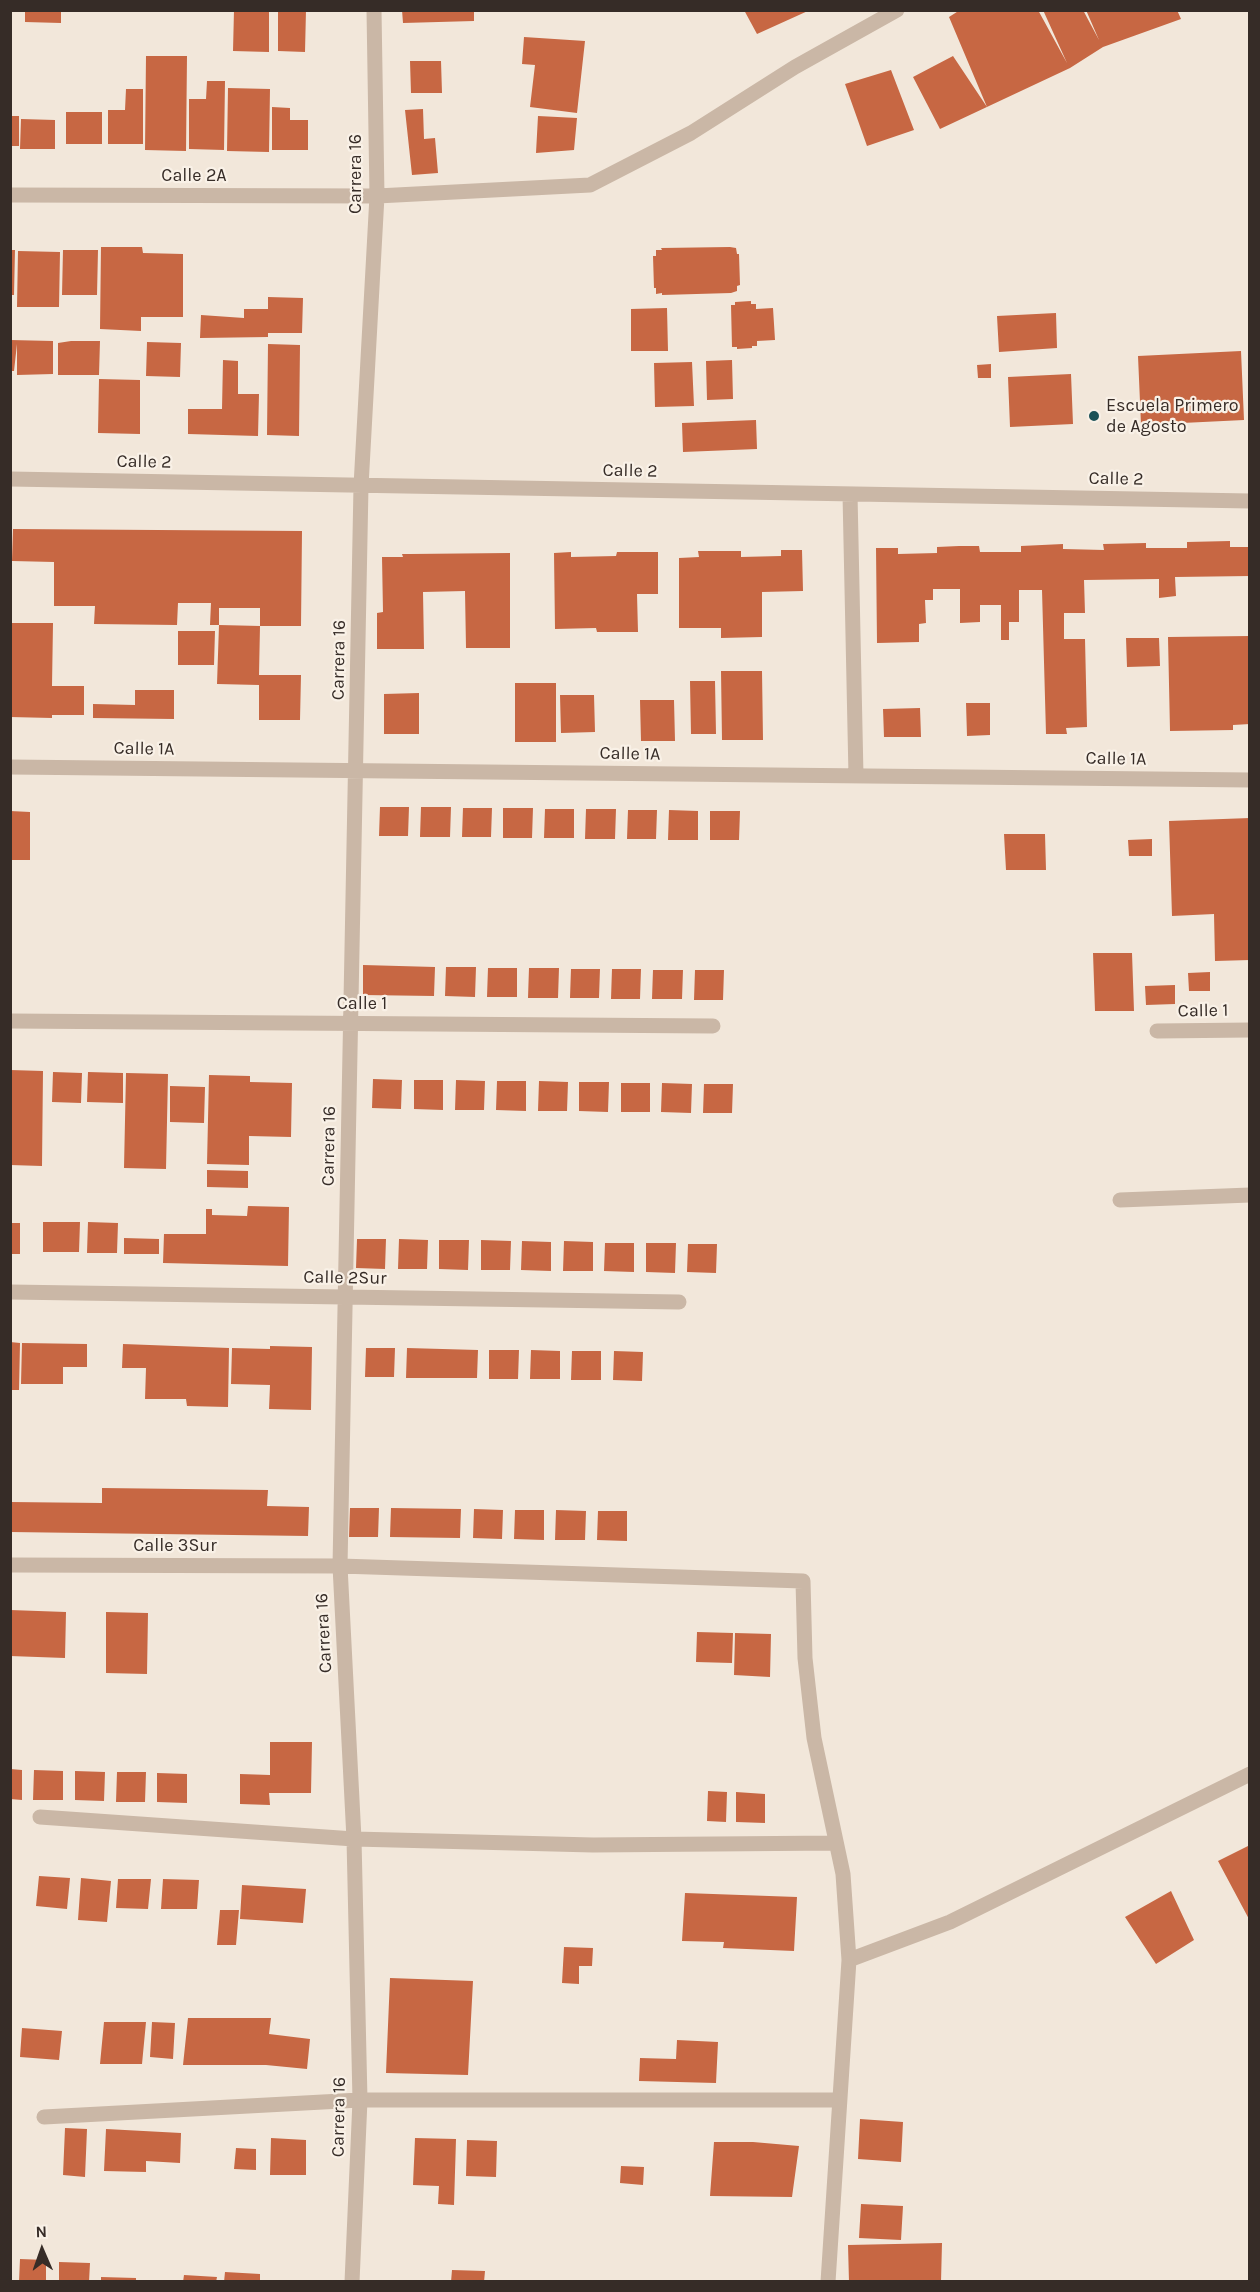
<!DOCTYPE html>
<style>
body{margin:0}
#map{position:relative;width:1260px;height:2292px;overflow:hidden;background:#f2e7da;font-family:Karla,sans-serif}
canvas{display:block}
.frame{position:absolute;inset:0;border:12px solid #362c27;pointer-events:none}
.north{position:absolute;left:12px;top:2220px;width:60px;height:60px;-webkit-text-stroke:4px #f9f1e7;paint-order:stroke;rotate:358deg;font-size:16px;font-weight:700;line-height:24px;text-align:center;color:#362c27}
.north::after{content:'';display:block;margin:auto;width:21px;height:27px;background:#362c27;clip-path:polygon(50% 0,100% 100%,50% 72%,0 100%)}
</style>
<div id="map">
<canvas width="1260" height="2292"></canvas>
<div class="frame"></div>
<div class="north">N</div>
</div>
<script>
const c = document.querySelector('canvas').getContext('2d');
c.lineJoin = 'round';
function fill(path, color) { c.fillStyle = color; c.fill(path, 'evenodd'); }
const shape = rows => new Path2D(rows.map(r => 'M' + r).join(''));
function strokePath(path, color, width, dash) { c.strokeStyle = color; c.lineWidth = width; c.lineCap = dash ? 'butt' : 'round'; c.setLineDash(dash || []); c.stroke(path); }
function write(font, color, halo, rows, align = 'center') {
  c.font = font + ' Karla,sans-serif'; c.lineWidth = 4.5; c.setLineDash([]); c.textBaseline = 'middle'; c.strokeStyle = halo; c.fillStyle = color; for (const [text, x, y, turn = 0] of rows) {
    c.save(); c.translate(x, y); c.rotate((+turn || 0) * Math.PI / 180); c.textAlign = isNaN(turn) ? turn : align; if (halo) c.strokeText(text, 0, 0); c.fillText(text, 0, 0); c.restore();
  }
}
fill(shape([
 [25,10,61,10,61,23,25,22],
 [234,10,269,11,269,52,233,51],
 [278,10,306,10,305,52,278,51],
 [402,10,474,10,474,21,403,23],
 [744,10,810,10,757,34],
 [960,10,1038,10,1067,63,1043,10,1083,10,1099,40,1086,10,1177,10,1181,19,1103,47,1070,68,940,129,913,77,953,56,987,107,949,17],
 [524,37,585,41,577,113,530,107,535,65,522,64],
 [146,56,187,56,186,151,145,150],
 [410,61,441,61,442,93,411,93],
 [891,70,914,130,867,146,845,84],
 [207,81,225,81,224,150,189,149,189,99,206,99],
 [228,88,270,89,269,152,227,151],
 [126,89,143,89,143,144,108,144,108,110,125,110],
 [272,107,290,108,290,120,308,120,308,150,272,150],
 [423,109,424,139,435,138,438,173,412,175,405,110],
 [66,112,102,112,102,144,66,144],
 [10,116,19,116,19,146,10,146],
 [538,116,577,118,574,150,536,153],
 [21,119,55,120,55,149,20,149],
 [101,247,142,247,143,253,183,254,183,317,141,317,141,331,100,329],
 [730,247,736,248,737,254,739,254,740,285,737,286,737,291,731,293,662,295,662,293,656,294,656,288,654,288,653,256,656,256,656,250,662,250,661,248],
 [10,250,15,250,14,295,10,295],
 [63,250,98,250,97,295,62,295],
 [18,251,60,252,59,307,17,307],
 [268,297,303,298,302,333,268,333,268,337,200,338,201,315,244,318,244,309,268,309],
 [751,301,751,304,756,304,756,309,773,308,775,340,757,341,757,346,752,346,752,348,737,349,737,347,732,347,731,305,735,305,735,302],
 [667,308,668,351,631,351,631,309],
 [1056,313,1057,348,999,352,997,316],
 [10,340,53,341,53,374,17,375,17,344,14,371,10,371],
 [71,341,100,341,99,375,58,375,58,343],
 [147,342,181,343,180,377,146,376],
 [268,344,300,345,299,436,267,435],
 [1241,351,1244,420,1141,425,1138,356],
 [223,360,238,361,238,394,259,394,258,436,188,434,188,409,222,409],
 [732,360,733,399,707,400,706,361],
 [692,362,694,406,655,407,654,363],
 [991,364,991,378,978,378,977,365],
 [1071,374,1073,424,1010,427,1008,377],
 [99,379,140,380,140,434,98,433],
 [756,420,757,449,683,452,682,423],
 [13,529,302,531,301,626,260,626,260,608,219,608,219,625,210,625,211,603,178,603,177,625,94,624,95,606,54,606,54,562,12,561],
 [1230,541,1230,547,1250,547,1250,576,1175,577,1176,596,1159,598,1159,579,1084,580,1085,613,1064,613,1064,639,1085,639,1087,727,1066,728,1067,734,1046,734,1042,590,1019,590,1019,622,1009,622,1009,640,1001,640,1001,605,980,605,980,622,960,623,960,589,933,589,933,600,925,600,926,623,919,624,919,642,877,643,876,548,898,548,898,554,937,553,937,547,959,546,979,546,980,552,1021,552,1021,546,1063,544,1063,549,1104,550,1103,544,1146,543,1146,548,1187,548,1187,542],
 [781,550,802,550,803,591,762,592,762,637,721,638,721,628,679,628,679,558,699,557,698,551,741,551,741,557,781,556],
 [571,552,571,557,616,556,617,552,658,552,658,594,637,594,638,632,597,632,596,628,555,629,554,553],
 [510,553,510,648,466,648,465,591,423,592,424,649,377,649,377,613,383,612,382,557,403,557,402,554,410,554],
 [11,623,53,623,52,686,84,686,84,715,52,715,52,718,10,717],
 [219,625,260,626,259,675,301,675,300,720,259,720,259,685,217,684],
 [178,631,215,631,214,665,178,665],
 [1250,636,1250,724,1233,725,1233,730,1170,731,1168,637],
 [1126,638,1159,638,1160,666,1127,667],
 [721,671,762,671,763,740,722,740],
 [690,681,715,681,716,734,691,734],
 [515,683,556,683,556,742,515,742],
 [135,690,174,690,174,719,93,718,93,704,135,705],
 [419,693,419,734,384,734,384,694],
 [560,695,594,695,595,732,561,733],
 [640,700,674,700,675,741,641,741],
 [966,703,990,703,990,735,967,736],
 [920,708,921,737,884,737,883,709],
 [380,807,409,807,408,836,379,836],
 [421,807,451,807,450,837,420,837],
 [463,808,492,808,491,837,462,837],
 [503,808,533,808,532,838,503,838],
 [545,809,574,809,574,838,544,838],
 [586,809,616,809,615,839,585,839],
 [628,810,657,810,656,839,627,839],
 [669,810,698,811,698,840,668,840],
 [10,811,30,812,30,860,10,860],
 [710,811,740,811,739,840,710,840],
 [1250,818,1250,960,1215,961,1214,914,1172,916,1169,821],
 [1004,834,1045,834,1046,870,1006,870],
 [1152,839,1152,856,1129,856,1128,840],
 [1093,953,1132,953,1134,1011,1095,1011],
 [363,965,435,967,434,996,363,995],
 [446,967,476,967,475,997,445,996],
 [488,968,517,968,517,997,487,997],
 [529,968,559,968,558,998,528,998],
 [571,969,600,969,599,998,570,998],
 [612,969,641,969,640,999,611,999],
 [653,970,683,970,682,999,652,999],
 [695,970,724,970,723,1000,694,1000],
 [1210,972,1210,991,1189,991,1188,973],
 [1175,985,1175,1004,1146,1005,1145,986],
 [10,1070,43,1071,42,1166,10,1165],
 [53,1072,82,1073,81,1103,52,1102],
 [88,1072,123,1073,123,1103,87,1102],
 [126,1073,168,1074,166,1169,124,1168],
 [209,1075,250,1076,250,1082,292,1083,291,1137,249,1136,249,1165,207,1164],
 [373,1079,402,1080,401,1109,372,1108],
 [414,1080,443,1080,443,1110,414,1109],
 [456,1080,485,1081,484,1110,455,1110],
 [497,1081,526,1081,526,1111,496,1110],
 [539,1081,568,1082,567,1111,538,1111],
 [579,1082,609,1082,608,1112,579,1111],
 [621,1083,650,1083,650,1112,621,1112],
 [662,1083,692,1084,691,1113,661,1112],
 [704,1084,733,1084,732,1113,703,1113],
 [170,1086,205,1087,204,1123,170,1122],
 [207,1170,248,1171,248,1188,207,1187],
 [248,1206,289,1207,288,1266,163,1263,164,1234,206,1234,206,1209,212,1209,212,1215,247,1216],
 [43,1222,80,1222,79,1252,43,1252],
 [88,1222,118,1223,117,1253,87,1253],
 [10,1223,20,1223,20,1254,10,1254],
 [124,1238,159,1239,159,1254,124,1254],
 [357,1239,386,1239,385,1269,356,1268],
 [399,1239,428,1240,427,1269,398,1269],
 [439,1240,469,1240,468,1270,439,1269],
 [481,1240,511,1241,510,1270,481,1270],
 [522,1241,551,1242,551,1271,521,1270],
 [564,1241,593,1242,593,1271,563,1271],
 [605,1243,634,1243,634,1272,604,1271],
 [646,1243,676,1243,675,1273,646,1272],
 [688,1244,717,1244,716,1273,687,1272],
 [10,1342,20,1343,19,1390,10,1390],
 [22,1343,87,1344,87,1367,63,1367,63,1384,21,1384],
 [123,1344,229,1348,228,1407,187,1406,186,1399,145,1399,146,1368,122,1368],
 [270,1346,312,1347,311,1410,269,1409,270,1385,231,1384,232,1348,270,1349],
 [366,1348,395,1348,394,1377,365,1377],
 [407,1348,478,1350,477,1378,406,1378],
 [489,1350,519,1350,518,1379,489,1379],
 [531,1350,560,1351,560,1379,530,1379],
 [572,1351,601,1351,601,1380,571,1380],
 [614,1351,643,1352,642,1381,613,1380],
 [102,1488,268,1490,267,1506,309,1507,308,1536,10,1532,10,1502,102,1503],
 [350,1508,379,1508,378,1537,349,1537],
 [391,1508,461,1509,460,1538,390,1537],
 [474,1509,503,1510,502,1539,473,1538],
 [515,1510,544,1510,544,1540,514,1539],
 [556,1510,586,1511,585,1540,555,1540],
 [598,1511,627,1511,627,1541,597,1540],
 [10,1610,66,1612,65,1658,10,1656],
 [106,1612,148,1613,147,1674,106,1673],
 [697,1632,733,1633,732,1663,696,1662],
 [735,1633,771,1634,770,1677,734,1675],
 [270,1742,312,1742,311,1793,269,1793,270,1805,240,1804,240,1774,270,1775],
 [10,1769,22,1770,22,1800,10,1799],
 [34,1770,63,1771,63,1800,33,1800],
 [75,1771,105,1772,104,1801,75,1800],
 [117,1772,146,1772,145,1802,116,1802],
 [157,1773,187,1774,187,1803,157,1802],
 [708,1791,727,1792,726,1822,707,1821],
 [736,1792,765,1794,765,1823,736,1822],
 [1250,1845,1250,1921,1218,1861],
 [39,1876,70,1878,67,1909,36,1906],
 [81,1878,111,1881,107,1922,78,1920],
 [118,1879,151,1879,148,1909,116,1908],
 [163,1879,199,1880,197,1909,161,1909],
 [242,1885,306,1889,303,1923,240,1919],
 [1171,1891,1194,1940,1156,1964,1125,1917],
 [685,1893,797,1897,794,1951,723,1948,724,1942,682,1941],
 [220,1910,239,1910,236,1945,217,1945],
 [564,1947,593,1948,592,1966,579,1966,579,1984,562,1983],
 [390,1978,473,1981,468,2075,386,2073],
 [188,2018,271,2018,269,2034,310,2039,307,2069,266,2065,183,2065],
 [104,2022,146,2022,142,2064,100,2064],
 [152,2022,175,2023,173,2059,150,2057],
 [22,2028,62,2031,59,2060,20,2057],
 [677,2040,718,2042,716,2083,639,2081,640,2058,676,2059],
 [860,2119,903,2122,901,2162,858,2159],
 [65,2128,87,2129,85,2177,63,2175],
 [106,2129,181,2133,180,2163,146,2161,146,2172,104,2171],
 [271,2138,306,2140,306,2175,270,2175],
 [415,2138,456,2139,454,2205,438,2204,439,2186,413,2185],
 [467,2140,497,2141,496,2177,466,2176],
 [714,2142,753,2142,799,2146,792,2197,710,2196],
 [236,2148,256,2149,256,2170,234,2169],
 [621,2166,644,2167,643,2185,620,2183],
 [861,2204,903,2206,901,2240,859,2238],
 [942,2243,941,2282,849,2282,848,2245],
 [20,2259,46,2260,46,2282,19,2282],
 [59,2262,90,2263,89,2282,59,2282],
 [452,2270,485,2271,484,2282,451,2282],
 [225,2272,260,2274,260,2282,224,2282],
 [184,2275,217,2277,216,2282,183,2282],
 [101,2277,136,2278,136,2282,101,2282]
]), '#c76743');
strokePath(shape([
 [10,195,377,196,590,185,691,133,795,67,897,10],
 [10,479,1250,501],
 [850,494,856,776],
 [10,767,1250,780],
 [10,1021,713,1026],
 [1157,1031,1250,1030],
 [1120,1200,1250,1195],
 [10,1292,679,1302],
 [10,1565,340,1566,803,1581,805,1658,814,1738,843,1874,849,1960,828,2282],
 [40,1817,354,1839,593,1845,836,1843],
 [849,1960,950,1922,1250,1774],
 [44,2117,360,2100,839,2100],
 [352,2282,360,2100,354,1839,340,1566,361,486,377,196,374,10]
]), '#cab7a6', 15);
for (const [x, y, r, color] of [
 [1094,416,6,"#1c5257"]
]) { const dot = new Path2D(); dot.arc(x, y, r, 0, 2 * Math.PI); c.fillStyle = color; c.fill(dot); strokePath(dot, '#f9f1e7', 2); }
write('18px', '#362c27', '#f9f1e7', [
 ["Carrera 16",356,174,-90],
 ["Calle 2A",194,176],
 ["Calle 2",144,462,1],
 ["Calle 2",630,471,1],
 ["Calle 2",1116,479,1],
 ["Carrera 16",339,660,-89],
 ["Calle 1A",144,749,1],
 ["Calle 1A",630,754,1],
 ["Calle 1A",1116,759,1],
 ["Calle 1",362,1004],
 ["Calle 1",1203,1011,-1],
 ["Carrera 16",329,1146,-89],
 ["Calle 2Sur",345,1278,1],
 ["Calle 3Sur",175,1546],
 ["Carrera 16",324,1633,-93],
 ["Carrera 16",339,2117,-89]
]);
write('18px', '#362c27', '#f9f1e7', [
 ["Escuela Primero",1106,406],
 ["de Agosto",1106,427]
], 'left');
</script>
